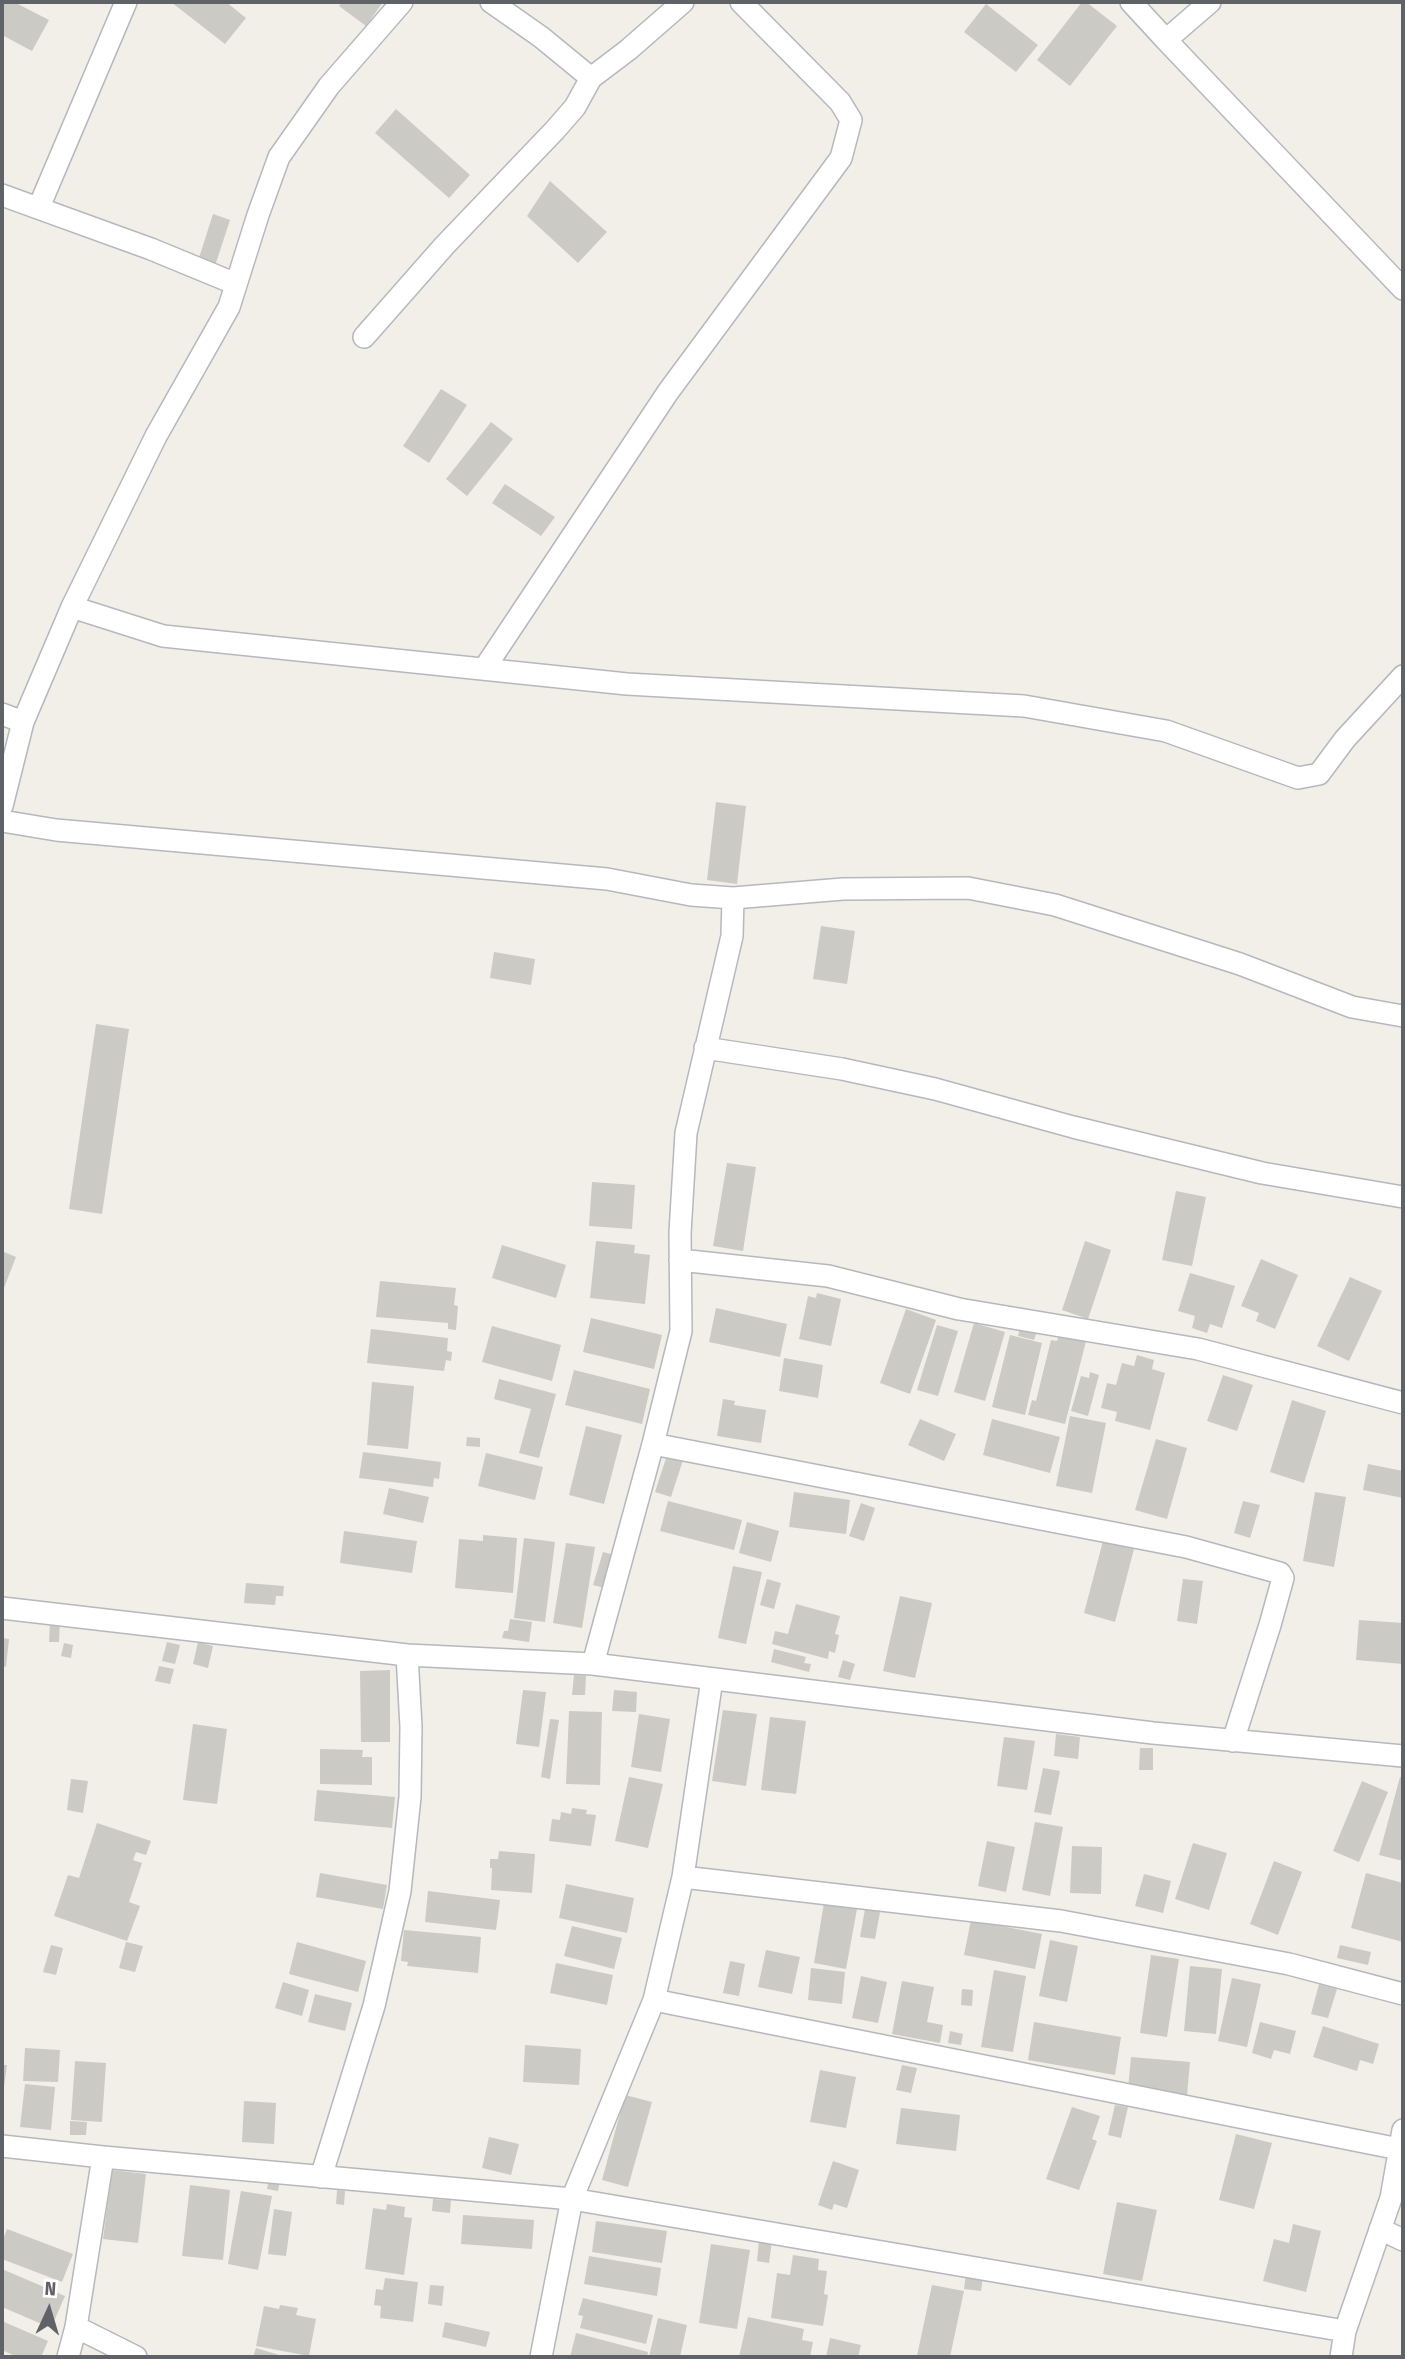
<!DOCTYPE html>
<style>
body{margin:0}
#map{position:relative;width:1405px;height:2359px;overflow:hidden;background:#f1efe8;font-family:"Fira Sans Condensed",sans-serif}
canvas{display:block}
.frame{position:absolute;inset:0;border:4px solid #5f6368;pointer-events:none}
.north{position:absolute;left:14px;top:2275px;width:70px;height:70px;-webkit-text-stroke:5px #fff;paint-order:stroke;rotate:4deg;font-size:19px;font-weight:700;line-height:28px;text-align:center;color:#5f6368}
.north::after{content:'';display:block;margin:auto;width:24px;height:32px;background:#5f6368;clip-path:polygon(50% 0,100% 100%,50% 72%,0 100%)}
</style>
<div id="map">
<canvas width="1405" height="2359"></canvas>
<div class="frame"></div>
<div class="north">N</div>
</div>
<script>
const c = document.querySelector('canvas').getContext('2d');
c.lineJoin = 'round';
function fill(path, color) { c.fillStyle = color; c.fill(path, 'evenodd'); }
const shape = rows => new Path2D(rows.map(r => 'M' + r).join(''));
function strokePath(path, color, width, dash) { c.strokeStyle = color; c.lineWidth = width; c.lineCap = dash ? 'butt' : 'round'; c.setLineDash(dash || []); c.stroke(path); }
fill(shape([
 [2,2,14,2,49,20,32,51,2,35],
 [171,2,226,2,246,18,225,44],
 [342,2,383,2,366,26,339,6],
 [1082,2,1086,2,1117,26,1070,86,1037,60],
 [986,4,1038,45,1016,72,964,32],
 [396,109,470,175,449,198,375,133],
 [550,181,607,232,578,263,527,216],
 [213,214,230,220,214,269,197,264],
 [441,389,467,405,429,463,403,446],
 [491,422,513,439,467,496,446,479],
 [505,484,555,517,541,536,492,503],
 [716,802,746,806,737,884,707,880],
 [821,926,855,931,847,984,813,979],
 [494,952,535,959,531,985,490,978],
 [96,1024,129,1029,102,1214,69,1209],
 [727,1163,756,1167,743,1251,713,1246],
 [592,1182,635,1185,632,1229,589,1226],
 [1176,1191,1206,1197,1192,1266,1162,1260],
 [596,1241,635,1245,634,1253,650,1255,645,1304,590,1298],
 [1085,1241,1111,1250,1088,1319,1062,1310],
 [502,1245,566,1265,556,1298,492,1278],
 [2,1251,16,1257,2,1293],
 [1261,1259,1298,1275,1275,1329,1256,1321,1259,1313,1241,1306],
 [1190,1273,1235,1286,1222,1328,1210,1324,1207,1333,1192,1328,1195,1316,1178,1311],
 [1350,1277,1382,1291,1349,1361,1317,1346],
 [380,1281,456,1288,454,1305,458,1306,456,1330,448,1329,448,1323,376,1317],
 [817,1293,841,1299,831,1346,799,1339,808,1296,816,1298],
 [716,1308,787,1324,780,1357,709,1342],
 [906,1309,936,1320,910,1394,880,1383],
 [591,1318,662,1335,654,1369,583,1352],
 [974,1323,1005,1332,985,1401,954,1392],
 [937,1325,958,1331,938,1396,917,1390],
 [492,1326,561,1345,552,1381,482,1362],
 [1020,1327,1037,1331,1034,1340,1018,1336],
 [371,1329,448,1338,447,1351,452,1352,451,1361,446,1360,444,1371,367,1363],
 [1010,1335,1042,1343,1025,1415,992,1407],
 [1059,1335,1086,1341,1065,1424,1028,1415,1032,1400,1036,1401,1051,1340,1057,1341],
 [1137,1355,1154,1360,1152,1369,1165,1373,1150,1430,1115,1421,1117,1412,1101,1408,1107,1383,1116,1385,1122,1363,1134,1366],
 [784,1358,823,1365,818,1398,779,1391],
 [574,1370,650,1389,642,1424,565,1405],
 [1090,1372,1099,1375,1088,1416,1071,1411,1081,1376,1089,1378],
 [1223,1375,1253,1385,1237,1431,1207,1421],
 [499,1379,556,1394,539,1458,519,1453,531,1409,494,1399],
 [372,1382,414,1386,408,1449,367,1445],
 [723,1399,735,1401,734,1405,766,1410,761,1443,717,1436],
 [1292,1400,1326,1411,1304,1483,1270,1472],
 [1070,1416,1106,1423,1092,1493,1056,1486],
 [920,1419,956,1434,944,1461,908,1445],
 [992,1419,1060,1437,1050,1473,983,1455],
 [586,1426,622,1435,604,1504,569,1495],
 [467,1437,480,1438,480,1447,466,1446],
 [1156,1439,1187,1448,1167,1519,1135,1510],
 [363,1452,441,1462,439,1479,434,1478,433,1487,359,1478],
 [668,1452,684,1457,671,1497,655,1492],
 [486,1453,543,1467,535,1500,478,1486],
 [1368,1464,1403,1471,1403,1498,1363,1490],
 [389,1488,429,1497,423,1523,383,1514],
 [794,1492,850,1500,846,1534,789,1527],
 [1315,1492,1346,1497,1334,1567,1303,1561],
 [668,1501,742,1520,734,1550,660,1531],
 [1243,1501,1260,1505,1250,1538,1234,1533],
 [861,1503,875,1508,864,1541,849,1536],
 [747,1522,779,1531,771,1562,739,1553],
 [344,1531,417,1541,412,1573,340,1563],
 [483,1535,517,1538,513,1593,455,1588,459,1539,483,1541],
 [524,1538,555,1542,545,1622,514,1618],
 [1103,1541,1134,1549,1115,1622,1084,1613],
 [566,1543,595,1547,582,1628,553,1623],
 [603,1552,614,1555,605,1588,593,1585],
 [733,1566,762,1572,746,1644,718,1638],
 [767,1579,781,1583,774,1609,760,1605],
 [1183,1579,1203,1581,1197,1624,1177,1621],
 [246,1583,284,1586,283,1596,276,1596,275,1605,244,1603],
 [900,1596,932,1603,915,1678,883,1671],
 [796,1604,840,1616,835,1634,839,1635,835,1653,829,1651,828,1659,772,1644,775,1631,788,1634],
 [510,1619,532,1622,529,1642,502,1638,504,1631,508,1631],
 [1359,1620,1403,1623,1403,1664,1356,1660],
 [50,1621,60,1621,59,1642,49,1642],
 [2,1638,9,1639,6,1667,2,1666],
 [167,1642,180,1645,175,1664,162,1661],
 [198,1642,213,1646,208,1668,193,1664],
 [64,1643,73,1645,71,1658,61,1656],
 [774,1649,806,1657,804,1663,811,1664,809,1672,771,1662],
 [843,1660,855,1664,850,1680,838,1677],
 [159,1666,174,1669,170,1684,155,1681],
 [390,1670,390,1742,361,1742,360,1671],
 [574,1675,586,1676,585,1695,572,1695],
 [523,1690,546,1692,539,1747,516,1744],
 [614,1690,637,1692,636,1712,612,1711],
 [723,1710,757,1714,746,1786,712,1781],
 [569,1711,602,1712,600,1785,566,1784],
 [639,1714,670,1719,661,1772,631,1767],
 [770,1717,806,1721,796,1794,761,1790],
 [550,1719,559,1720,550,1779,541,1777],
 [193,1724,227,1729,217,1804,183,1800],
 [1056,1734,1080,1737,1078,1759,1054,1756],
 [1004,1737,1035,1741,1027,1790,997,1786],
 [1140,1748,1153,1748,1153,1770,1139,1770],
 [320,1749,363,1750,362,1757,372,1757,372,1785,320,1784],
 [1043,1768,1060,1771,1051,1815,1034,1812],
 [629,1777,663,1784,648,1848,615,1841],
 [1400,1777,1403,1778,1403,1861,1379,1855],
 [71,1779,88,1781,83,1813,67,1810],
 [1362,1781,1388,1792,1359,1862,1333,1851],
 [317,1790,395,1797,392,1828,314,1821],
 [572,1808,587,1810,586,1814,596,1815,591,1846,549,1841,552,1819,560,1820,561,1812,571,1814],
 [1035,1822,1063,1827,1050,1896,1022,1890],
 [97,1823,151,1841,146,1855,136,1852,133,1860,142,1863,129,1902,140,1906,127,1941,54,1916,68,1875,79,1878],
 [987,1841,1015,1847,1006,1892,978,1886],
 [1193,1843,1227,1853,1209,1910,1175,1899],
 [1072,1846,1102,1847,1101,1894,1070,1893],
 [499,1851,535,1854,532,1893,491,1890,492,1868,490,1868,490,1859,498,1859],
 [1274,1861,1302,1872,1278,1935,1250,1924],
 [320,1873,387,1885,383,1909,316,1897],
 [1366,1873,1403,1883,1403,1942,1351,1928],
 [1144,1874,1171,1881,1163,1913,1135,1906],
 [566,1884,634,1898,627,1933,559,1918],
 [428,1891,500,1900,496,1930,425,1922],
 [824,1903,857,1909,846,1969,814,1963],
 [865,1909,880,1912,875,1939,860,1937],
 [971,1920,1042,1934,1035,1969,964,1955],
 [572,1926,622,1938,614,1969,564,1956],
 [404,1930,481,1937,478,1973,407,1966,408,1962,401,1961],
 [1050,1940,1078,1946,1067,2002,1039,1996],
 [126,1942,143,1946,135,1972,119,1968],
 [297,1942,366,1961,358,1992,289,1974],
 [51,1945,63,1948,56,1975,43,1972],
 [1340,1945,1371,1952,1368,1965,1337,1958],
 [766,1950,800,1957,792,1994,758,1987],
 [1151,1955,1179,1959,1167,2037,1140,2033],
 [730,1961,745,1964,739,1996,723,1993],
 [556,1963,613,1975,607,2005,550,1993],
 [1190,1966,1222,1969,1216,2034,1184,2031],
 [811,1968,845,1972,842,2004,808,2000],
 [994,1970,1026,1976,1013,2052,981,2047],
 [861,1976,887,1982,878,2023,852,2018],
 [1232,1978,1261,1984,1247,2047,1218,2041],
 [902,1981,934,1987,927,2022,943,2025,940,2043,892,2034],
 [283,1982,309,1990,302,2016,275,2008],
 [1319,1984,1337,1989,1328,2018,1311,2014],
 [962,1989,973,1990,972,2006,961,2005],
 [315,1994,352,2003,345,2031,308,2022],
 [1034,2022,1121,2037,1115,2075,1028,2060],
 [1260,2022,1296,2031,1290,2054,1274,2050,1271,2059,1252,2053],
 [1323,2026,1379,2044,1373,2064,1360,2060,1357,2071,1313,2057],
 [950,2031,963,2034,961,2045,948,2043],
 [525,2045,581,2049,579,2085,523,2082],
 [25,2048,60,2050,58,2082,23,2081],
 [1131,2057,1190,2062,1187,2095,1128,2089],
 [75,2061,106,2063,102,2122,71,2120],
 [2,2065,7,2065,3,2094,2,2094],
 [902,2065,917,2068,911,2093,896,2090],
 [820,2070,856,2077,846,2128,810,2122],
 [25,2084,55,2087,51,2130,20,2127],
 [625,2095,652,2102,628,2187,602,2180],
 [244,2101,276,2103,274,2144,242,2142],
 [1115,2105,1128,2107,1121,2138,1108,2135],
 [1072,2107,1100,2116,1092,2139,1097,2141,1079,2190,1046,2179],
 [901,2108,960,2115,956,2151,896,2144],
 [70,2121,87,2122,86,2135,70,2135],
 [1236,2134,1272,2143,1254,2209,1219,2200],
 [489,2137,519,2144,511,2175,482,2168],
 [833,2161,859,2170,847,2208,834,2204,832,2210,818,2205],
 [112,2170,146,2174,138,2243,103,2239],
 [269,2178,280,2180,278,2191,267,2189],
 [190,2185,230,2190,223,2260,182,2256],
 [337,2190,345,2191,344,2205,336,2204],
 [241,2191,272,2196,258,2270,228,2264],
 [433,2199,451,2200,450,2213,432,2211],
 [1117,2202,1157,2210,1142,2281,1103,2274],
 [387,2204,405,2207,404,2217,412,2218,404,2275,365,2269,373,2208,386,2210],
 [274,2209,292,2212,286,2256,268,2254],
 [463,2215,534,2220,532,2249,461,2244],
 [596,2221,667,2231,662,2263,592,2252],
 [1293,2224,1321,2231,1306,2292,1263,2281,1274,2239,1289,2243],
 [7,2229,73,2254,62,2282,2,2259,2,2242],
 [759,2240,772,2241,769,2263,757,2261],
 [711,2244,750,2250,737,2329,699,2323],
 [793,2255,819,2259,818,2270,827,2271,824,2294,828,2295,823,2326,771,2318,777,2273,790,2275],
 [589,2256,661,2268,657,2296,584,2284],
 [2,2269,65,2296,51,2328,2,2307],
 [966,2274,983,2276,981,2291,964,2289],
 [385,2278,418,2282,413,2322,380,2318,381,2306,374,2305,376,2289,383,2290],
 [430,2285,444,2286,442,2306,428,2304],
 [932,2285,964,2291,950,2357,917,2356],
 [583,2298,653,2315,646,2344,580,2328,583,2316,578,2315],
 [280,2305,298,2308,296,2315,316,2319,309,2356,256,2346,264,2306,279,2309],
 [748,2317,804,2329,802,2340,813,2342,810,2357,739,2357],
 [658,2318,687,2325,680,2357,649,2357],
 [2,2321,48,2341,41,2357,17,2357,2,2350],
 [445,2322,490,2332,486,2347,442,2337],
 [576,2333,648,2352,647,2357,570,2357],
 [830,2338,861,2345,858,2357,826,2357],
 [256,2348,286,2357,253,2357]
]), '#cccac5');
const minor = shape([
 [491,2,541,37,591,78],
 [1131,2,1166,40],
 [1210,2,1166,40,1403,289],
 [2,195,151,249,236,284],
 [39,207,126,2],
 [364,337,445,245,555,130,575,107,591,78,628,50,683,2],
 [72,607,163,636,627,684,1024,706,1166,731,1298,778,1319,774,1345,739,1403,676],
 [484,669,668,392,841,158,851,120,840,102,741,2],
 [2,714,23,722],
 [2,806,23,722,72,607,156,436,229,307,258,215,279,157,329,86,402,2],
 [2,821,56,830,607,879,691,895,733,898,732,936,686,1133,680,1233,681,1331,653,1444,593,1664],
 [733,898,843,889,968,888,1055,905,1240,964,1352,1007,1403,1016],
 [705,1048,842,1069,935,1089,1073,1127,1262,1173,1403,1197],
 [680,1260,828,1276,959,1309,1198,1349,1403,1403],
 [653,1444,1186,1547,1280,1573,1283,1578,1270,1625,1233,1741],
 [2,1608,407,1655,593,1664,1153,1733,1403,1756],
 [683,1877,1061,1921,1289,1964,1403,1994],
 [654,2000,1399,2149],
 [2,2146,103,2157,572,2199,1345,2331],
 [321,2177,374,2006,400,1891,410,1797,411,1727,407,1655],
 [1380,2229,1403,2240],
 [76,2327,136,2357],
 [68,2357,76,2327,103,2157],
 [541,2357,572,2199,654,2000,683,1877,712,1679],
 [1341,2357,1345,2331,1391,2198,1403,2130]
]);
strokePath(minor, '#b5b8bc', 24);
strokePath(minor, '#fff', 21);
</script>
